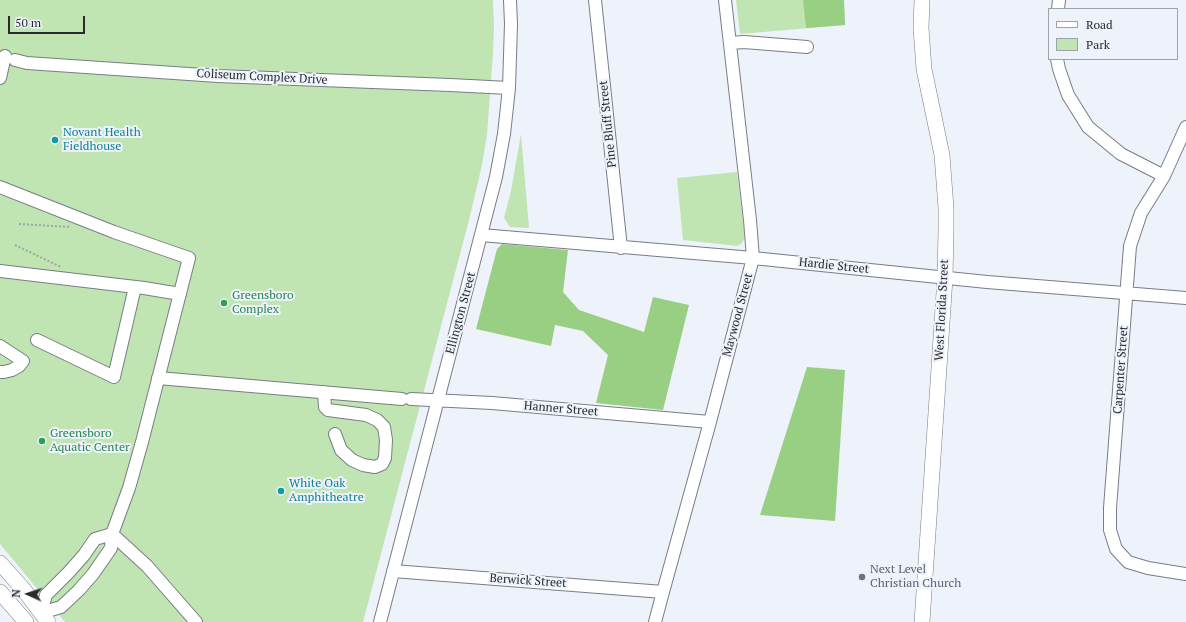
<!DOCTYPE html>
<style>
body{margin:0}
#map{position:relative;width:1186px;height:622px;overflow:hidden;background:#edf2fb;font-family:"PT Serif",serif}
canvas{display:block}
.legend{position:absolute;left:1048px;top:8px;width:130px;height:52px;box-sizing:border-box;background:#edf2fb;border:1px solid #9ea2a9;margin:0;padding:5px 7px;list-style:none;font-size:12px;color:#282a2d}
.legend li{display:flex;align-items:center;gap:8px;height:20px}
.legend b{width:20px;border:1px solid #9ea2a9}
.north{position:absolute;left:8px;top:574px;width:40px;height:40px;-webkit-text-stroke:3px #edf2fb;paint-order:stroke;rotate:273deg;font-size:11px;font-weight:700;line-height:16px;text-align:center;color:#282a2d}
.north::after{content:'';display:block;margin:auto;width:14px;height:18px;background:#282a2d;clip-path:polygon(50% 0,100% 100%,50% 72%,0 100%)}
.scale{position:absolute;left:8px;top:16px;width:77px;height:18px;box-sizing:border-box;border:2px solid #282a2d;border-top:0;padding-left:5px;font-size:12px;line-height:14px;white-space:nowrap;color:#282a2d;-webkit-text-stroke:3px #edf2fb;paint-order:stroke}
</style>
<div id="map">
<canvas width="1186" height="622"></canvas>
<ul class="legend">
<li><b style="height:5px;background:#fff"></b>Road</li>
<li><b style="height:11px;background:#c0e5b2"></b>Park</li>
</ul>
<div class="north">N</div>
<div class="scale">50 m</div>
</div>
<script>
const c = document.querySelector('canvas').getContext('2d');
c.lineJoin = 'round';
function fill(path, color) { c.fillStyle = color; c.fill(path, 'evenodd'); }
const shape = rows => new Path2D(rows.map(r => 'M' + r).join(''));
function strokePath(path, color, width, dash) { c.strokeStyle = color; c.lineWidth = width; c.lineCap = dash ? 'butt' : 'round'; c.setLineDash(dash || []); c.stroke(path); }
function write(font, color, halo, rows, align = 'center') {
  c.font = font + ' "PT Serif",serif'; c.lineWidth = 4; c.setLineDash([]); c.textBaseline = 'middle'; c.strokeStyle = halo; c.fillStyle = color; for (const [text, x, y, turn = 0] of rows) {
    c.save(); c.translate(x, y); c.rotate((+turn || 0) * Math.PI / 180); c.textAlign = isNaN(turn) ? turn : align; if (halo) c.strokeText(text, 0, 0); c.fillText(text, 0, 0); c.restore();
  }
}
fill(shape([
 [0,0,493,0,494,26,493,53,487,135,482,165,469,220,363,622,65,622,0,544],
 [736,0,844,0,845,25,740,34],
 [521,134,529,228,510,227,504,218,511,191],
 [737,172,745,237,742,243,737,246,683,240,677,178]
]), '#c0e5b2');
fill(shape([
 [803,0,844,0,845,25,806,28],
 [502,244,568,250,563,292,579,310,644,332,653,297,689,305,663,410,596,403,608,355,583,331,555,325,551,346,476,329,497,249],
 [807,367,845,370,835,521,760,515]
]), '#99cf82');
const minor = shape([
 [595,0,621,248],
 [1058,9,1059,0],
 [730,43,744,42,807,47],
 [1057,59,1059,69,1068,95,1088,127,1121,154,1164,176],
 [15,60,27,63,218,76,450,85,509,88],
 [0,78,5,56],
 [1186,127,1164,176,1141,213,1130,246,1110,508,1110,530,1116,549,1128,562,1148,568,1186,574],
 [0,187,114,232,189,258,142,442,129,488,112,534,111,548,93,574,79,590,61,607,41,613],
 [481,235,753,258,987,282,1186,298],
 [0,271,144,288,180,294],
 [37,340,114,377,135,287],
 [0,346,23,361,19,366,12,370,4,372,0,372],
 [158,378,402,399],
 [324,392,325,407,328,410,366,415,377,420,384,427,386,440,385,458,382,464,375,467,363,465,352,460,341,450,335,434],
 [411,399,492,403,710,422],
 [112,534,147,566,196,622],
 [393,571,663,592],
 [41,613,46,595,69,572,84,555,95,539,112,534],
 [380,622,496,177,504,134,509,88,511,24,510,0],
 [655,622,663,592,710,422,753,258,750,220,725,0]
]);
const major = shape([
 [0,563,24,590,48,622],
 [0,592,26,622],
 [922,622,945,278,946,229,946,208,942,155,924,69,921,28,922,0]
]);
strokePath(minor, '#787d84', 14);
strokePath(major, '#787d84', 16);
strokePath(shape([
 [19,224,70,227],
 [15,245,61,267]
]), '#9fa3aa', 2, [2, 2]);
strokePath(minor, '#fff', 12);
strokePath(major, '#fff', 15);
for (const [x, y, r, color] of [
 [55,140,4,"#0f9aa8"],
 [224,303,4,"#2e9e5b"],
 [42,441,4,"#2e9e5b"],
 [281,491,4,"#0f9aa8"],
 [862,577,4,"#6b7280"]
]) { const dot = new Path2D(); dot.arc(x, y, r, 0, 2 * Math.PI); c.fillStyle = color; c.fill(dot); strokePath(dot, '#edf2fb', 1.5); }
write('12px', '#282a2d', '#edf2fb', [
 ["Coliseum Complex Drive",262,77,3],
 ["Pine Bluff Street",608,124,-96],
 ["Hardie Street",834,266,6],
 ["West Florida Street",942,310,-87],
 ["Ellington Street",461,313,-75],
 ["Maywood Street",738,315,-75],
 ["Carpenter Street",1121,370,-86],
 ["Hanner Street",561,409,5],
 ["Berwick Street",528,581,4]
]);
write('12px', '#0d838f', '#edf2fb', [
 ["Novant Health",63,133],
 ["Fieldhouse",63,147],
 ["White Oak",289,484],
 ["Amphitheatre",289,498]
], 'left');
write('12px', '#27864d', '#edf2fb', [
 ["Greensboro",232,296],
 ["Complex",232,310],
 ["Greensboro",50,434],
 ["Aquatic Center",50,448]
], 'left');
write('12px', '#5b616d', '#edf2fb', [
 ["Next Level",870,570],
 ["Christian Church",870,584]
], 'left');
</script>
